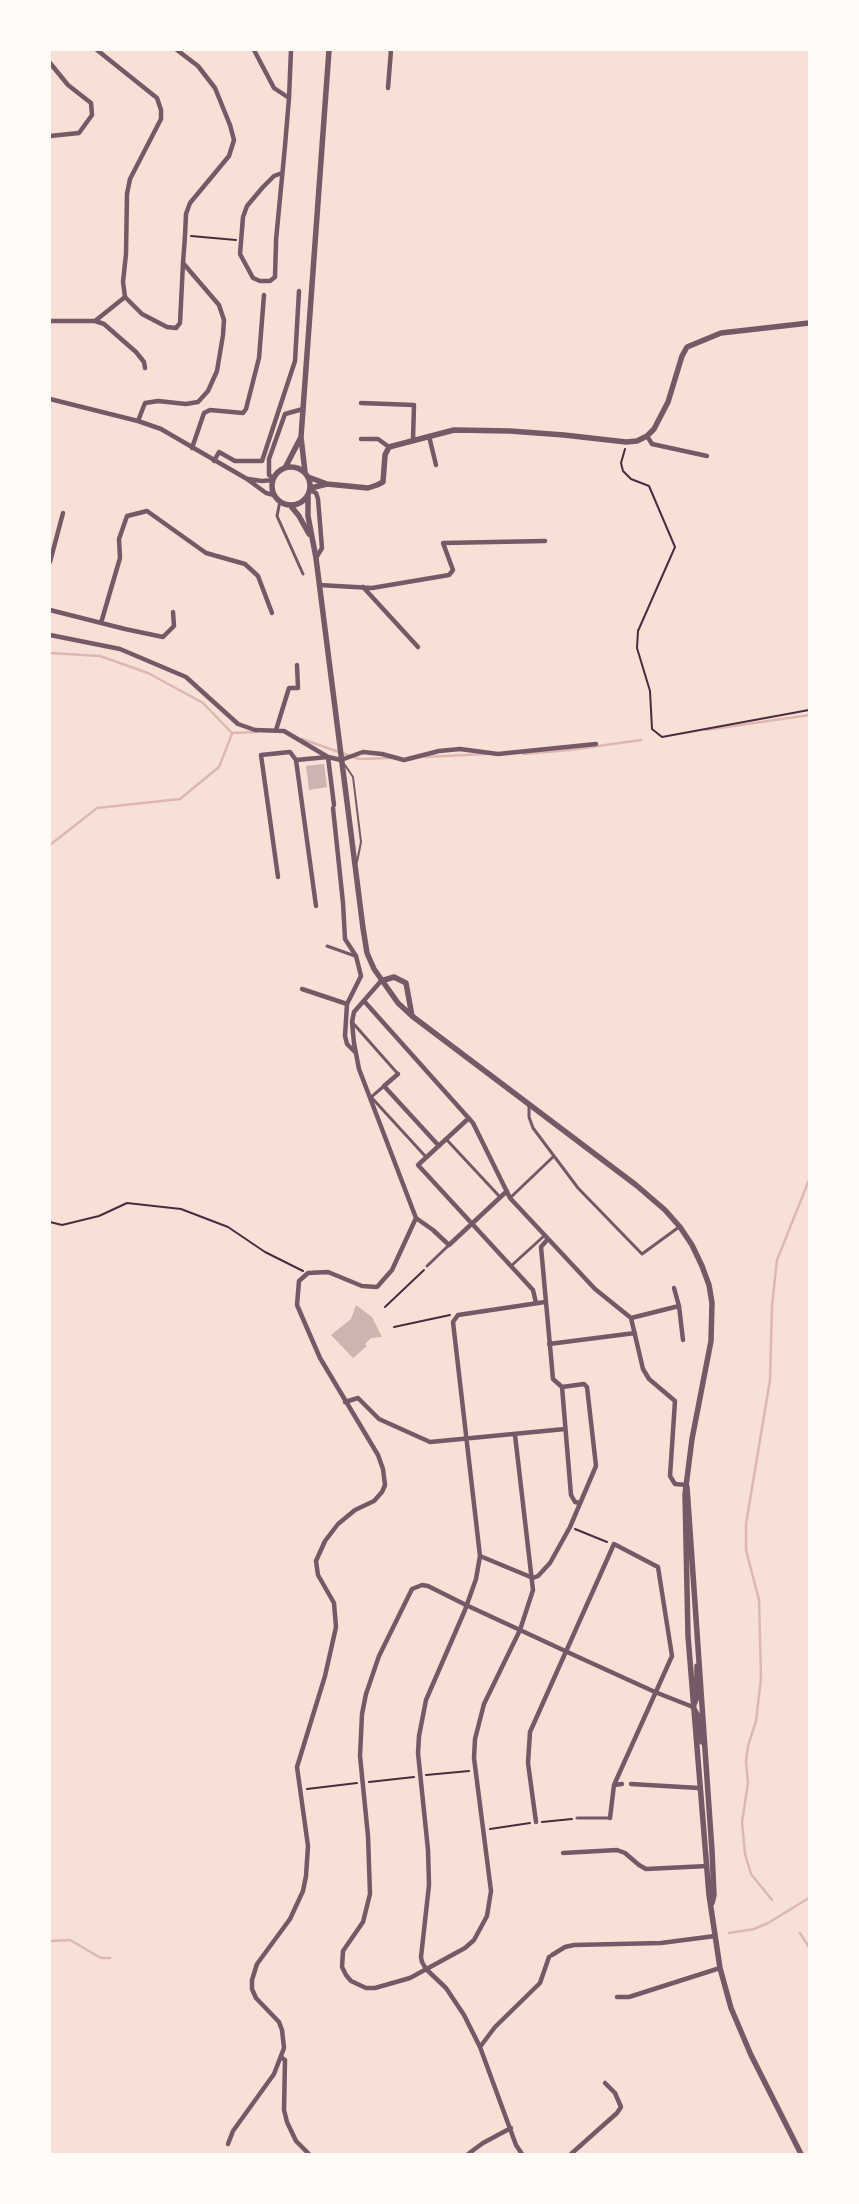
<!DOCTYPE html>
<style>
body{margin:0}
#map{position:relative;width:859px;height:2204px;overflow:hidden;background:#f7e1d7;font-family:Quicksand,sans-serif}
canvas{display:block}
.frame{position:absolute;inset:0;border:51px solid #fffaf5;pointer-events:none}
</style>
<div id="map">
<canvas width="859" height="2204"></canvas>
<div class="frame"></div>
</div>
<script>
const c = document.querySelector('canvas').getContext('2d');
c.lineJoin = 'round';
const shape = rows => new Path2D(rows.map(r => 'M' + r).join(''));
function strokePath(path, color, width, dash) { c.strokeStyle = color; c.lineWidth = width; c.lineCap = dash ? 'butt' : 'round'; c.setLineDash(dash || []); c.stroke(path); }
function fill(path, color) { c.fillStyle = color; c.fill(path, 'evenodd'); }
strokePath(shape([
 [50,653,100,656,148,673,203,703,232,733,257,732],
 [706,730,809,715],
 [302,739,359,759,391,758],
 [523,754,570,750,641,740],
 [424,757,486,754],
 [50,845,97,808,180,799,219,767,232,734],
 [772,1900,751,1874,745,1854,742,1822,748,1783,746,1761,748,1746,756,1721,761,1678,759,1600,746,1550,746,1524,770,1380,772,1306,777,1260,809,1180],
 [729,1933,754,1929,768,1923,809,1898],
 [800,1933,809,1947],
 [50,1941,70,1940,101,1958,110,1958]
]), '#dcb8b0', 2.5);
fill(shape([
 [324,764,327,787,309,790,306,766],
 [356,1305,372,1317,382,1337,371,1338,365,1344,367,1346,353,1358,331,1335,351,1319]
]), '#ccb4b1');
strokePath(shape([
 [191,236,236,240],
 [625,449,621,463,623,471,631,479,649,486,675,547,638,631,637,648,650,691,652,729,662,737,809,710],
 [50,1222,62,1225,99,1216,127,1203,181,1209,228,1227,265,1252,303,1271],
 [385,1307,424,1270],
 [394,1327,450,1315],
 [575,1529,607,1542],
 [426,1775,469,1771],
 [369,1782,414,1777],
 [307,1789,357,1783],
 [542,1822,572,1819],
 [490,1829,530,1823]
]), '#4a2c40', 2);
strokePath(shape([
 [345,765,353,777,361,842,357,862]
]), '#755966', 2);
strokePath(shape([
 [280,501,277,516,303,574],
 [327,946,355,956],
 [352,1022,398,1074],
 [370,1098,384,1086],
 [372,1098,426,1157],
 [529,1105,529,1117,533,1128,578,1188,642,1254,679,1227],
 [446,1139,500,1197],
 [510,1198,554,1156],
 [427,1266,449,1245],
 [511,1266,544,1236],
 [577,1818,610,1818]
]), '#755966', 3);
strokePath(shape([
 [254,50,274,88,289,98],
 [50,63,68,85,91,103,92,115,79,133,50,136],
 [388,88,391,50],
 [282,173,274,176,263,187,247,206,243,217,240,254,253,278,260,281,270,281,275,277,276,243,276,240,285,146,289,98,291,50],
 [125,297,142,314,167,327,176,328,180,323,183,263],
 [50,321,95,321,125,297,123,282,126,254,127,194,130,179,161,119,161,110,157,98,97,50],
 [95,321,104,324,136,352,144,362,145,368],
 [50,399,138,421,161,429,247,479,266,493,274,495],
 [361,403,414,405,413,440],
 [138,421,145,403,158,401,186,404,198,402,208,391,217,371,223,335,224,320,219,305,183,263,185,236,186,214,190,203,229,156,234,140,230,125,215,88,198,66,177,50],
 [429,436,436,465],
 [647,436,652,444,707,456],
 [361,439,378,439,389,447],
 [192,448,204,413,210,410,243,413,246,409,259,358,264,295],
 [214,461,219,452,235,461,262,461,295,361,299,291],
 [273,478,269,475,269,459,285,414,303,409],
 [248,479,262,481,273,480],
 [310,490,316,493,318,499,322,548,316,558],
 [50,562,63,513],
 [319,585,372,588,449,575,453,570,443,543,545,541],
 [363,587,418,647],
 [50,610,125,629,163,637,174,626,173,612],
 [101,623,120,558,119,539,127,516,147,511,206,553,245,564,258,576,272,613],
 [50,635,120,649,186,677,238,724,255,730,284,731,328,757],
 [276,730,289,688,298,688,297,665],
 [328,757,334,805],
 [296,760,316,906],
 [333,808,343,903,345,939,356,956,361,976,347,1004,345,1036,347,1044,355,1052],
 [278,877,261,755,290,752,296,760,328,757,341,760,363,752,382,754,404,760,439,751,460,749,498,754,596,744],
 [302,989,347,1004],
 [364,1001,473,1123,510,1198,595,1289,631,1318,643,1369,649,1379,675,1401,670,1476,675,1484,687,1485],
 [398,1074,384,1086,439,1146],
 [469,1118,418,1165,533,1290,536,1303],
 [416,1218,433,1230,449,1245,507,1191],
 [547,1240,541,1247,553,1379,562,1387,571,1495,575,1502,580,1503],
 [674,1288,679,1306,683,1340],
 [631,1318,679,1306],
 [549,1344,635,1333],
 [345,1402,358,1398,379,1419,430,1442,565,1429],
 [515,1435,533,1590,520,1630,484,1704,475,1739,474,1758,491,1891,487,1916,474,1940,465,1948,410,1978,375,1988,366,1988,351,1981,346,1975,342,1967,343,1951,363,1922,370,1894,368,1836,360,1756,362,1714,366,1694,379,1656,412,1589,422,1585,428,1586,466,1605,520,1630,576,1656,655,1692,693,1707],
 [480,1556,533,1578],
 [533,1578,538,1576,550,1563,570,1527,596,1466,587,1387,584,1384,562,1387],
 [631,1784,699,1788],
 [614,1785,622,1784],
 [536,1822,528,1763,530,1732,614,1544,658,1567,672,1656,614,1785,610,1818],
 [563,1853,617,1850,625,1853,639,1865,646,1869,707,1866],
 [552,1955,565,1947,574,1945,661,1943,715,1936],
 [617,1997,629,1997,720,1968],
 [480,2047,495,2027,540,1983,549,1957],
 [281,2057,285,2060,284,2110,287,2122,296,2141,309,2154],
 [228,2144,233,2131,274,2074,284,2048,282,2030,279,2022,256,1998,252,1989,252,1980,257,1964,290,1919,303,1891,306,1876,308,1846,297,1767,325,1676,336,1627,334,1603,318,1575,316,1561,325,1541,338,1524,355,1510,374,1501,382,1492,385,1485,383,1469,378,1455,320,1358,297,1305,299,1281,308,1273,328,1272,362,1286,377,1287,392,1270,416,1218,359,1069,354,1043,352,1022,354,1012,381,981],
 [468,2154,483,2143,511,2128],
 [522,2154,516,2145,480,2047,464,2015,446,1988,426,1969,422,1962,421,1957,429,1885,428,1850,418,1753,419,1736,426,1700,465,1610,476,1579,480,1556,453,1322,458,1315,545,1302],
 [571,2154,617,2113,621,2107,615,2093,605,2083]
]), '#755966', 4.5);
strokePath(shape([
 '272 486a19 19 0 1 1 38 0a19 19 0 1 1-38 0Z',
 [285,468,301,437],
 [305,472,301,437,329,50],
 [308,477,327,484,368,488,377,485,383,482,385,455,389,447,454,430,510,431,564,435,626,442,637,441,647,436,654,429,668,402,682,356,687,347,721,333,809,323],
 [311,488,327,484],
 [308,496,308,516,316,558,363,928,367,953,374,969,398,1003,412,1016,636,1185,665,1210,680,1227,692,1245,702,1266,709,1285,712,1303,711,1341,692,1439,685,1494,688,1636,709,1895,720,1968,731,2008,751,2055,801,2154],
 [290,505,299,516,309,534],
 [381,981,394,977,406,983,412,1016],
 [687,1487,712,1851,714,1895,712,1903],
 [697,1666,697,1697,693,1707,698,1716,702,1742]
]), '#755966', 5.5);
</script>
